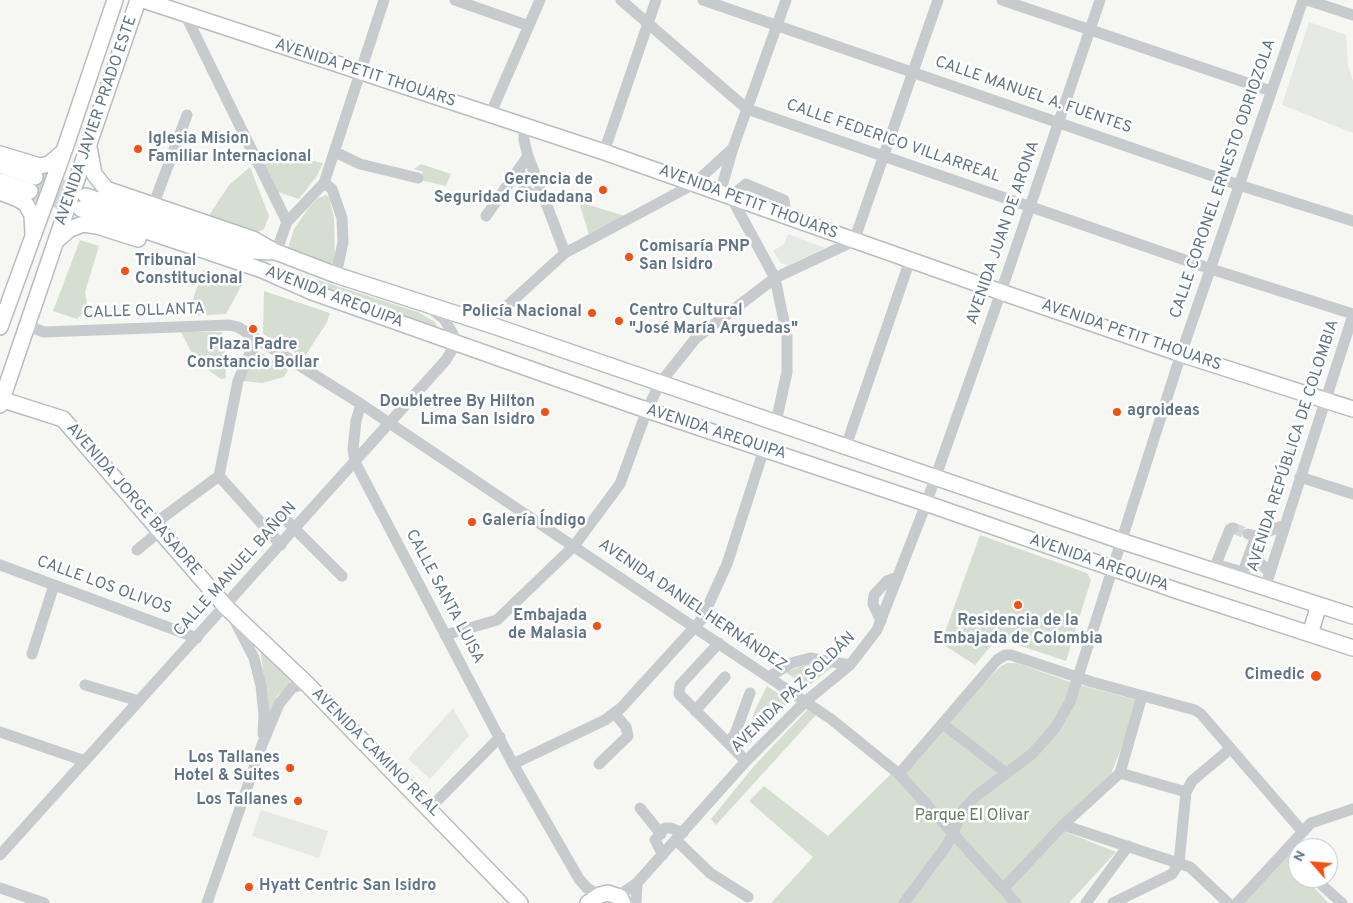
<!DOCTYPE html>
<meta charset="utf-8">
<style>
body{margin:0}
#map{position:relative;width:1353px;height:903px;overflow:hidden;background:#f6f6f2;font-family:Overpass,sans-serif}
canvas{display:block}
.north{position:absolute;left:1288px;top:838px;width:50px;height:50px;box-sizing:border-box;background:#fff;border:1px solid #c0c8cf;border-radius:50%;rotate:297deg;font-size:14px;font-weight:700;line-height:20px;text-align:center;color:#627586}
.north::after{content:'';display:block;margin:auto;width:18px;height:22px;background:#f35014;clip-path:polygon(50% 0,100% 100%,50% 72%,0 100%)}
</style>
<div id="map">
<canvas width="1353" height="903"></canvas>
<div class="north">N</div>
</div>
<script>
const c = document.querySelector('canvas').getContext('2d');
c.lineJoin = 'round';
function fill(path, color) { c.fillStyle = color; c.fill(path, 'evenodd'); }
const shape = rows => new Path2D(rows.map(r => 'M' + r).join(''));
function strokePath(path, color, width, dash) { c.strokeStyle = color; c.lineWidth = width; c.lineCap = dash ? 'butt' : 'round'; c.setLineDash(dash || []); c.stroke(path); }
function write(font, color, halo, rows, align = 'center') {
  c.font = font + ' Overpass,sans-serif'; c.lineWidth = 5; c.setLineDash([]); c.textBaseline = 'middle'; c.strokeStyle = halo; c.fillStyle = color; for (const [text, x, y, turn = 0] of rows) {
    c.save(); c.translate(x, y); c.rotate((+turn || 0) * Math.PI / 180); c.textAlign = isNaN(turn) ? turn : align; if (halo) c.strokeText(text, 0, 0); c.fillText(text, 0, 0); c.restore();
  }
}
fill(shape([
 [1309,22,1346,35,1348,66,1353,81,1353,133,1282,105],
 [788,234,825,248,788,265,781,263,773,251,784,244],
 [453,708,469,736,430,779,408,759],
 [261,810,328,831,319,858,252,836]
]), '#e6e8e5');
fill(shape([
 [290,156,323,163,317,176,299,199,275,191,262,161,268,158],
 [421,164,451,174,446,186,420,180,423,172,414,169],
 [250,167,269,216,264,229,256,233,208,217,229,185],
 [326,195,329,197,334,218,335,261,332,264,288,248,294,229,307,210,318,198],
 [579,202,625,216,589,235],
 [80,240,99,246,85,292,88,309,77,319,53,311],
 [240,255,418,312,435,322,439,330],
 [203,270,243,283,226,314,190,316,188,313],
 [264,291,330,313,327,322,304,358,263,334],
 [181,332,222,332,224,336,226,378,221,379,196,361],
 [260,352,288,370,284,377,262,383,243,381,257,353],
 [980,535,1087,573,1091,580,1066,661,1000,639,996,640,975,665,941,643],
 [260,647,292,683,277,696,269,719],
 [810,663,832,667,811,684,807,685,784,672],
 [1008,663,1017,663,1073,683,1140,701,1111,774,1058,823,1066,832,1116,852,1069,903,771,903,813,857,749,801,764,786,828,836,1001,666],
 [767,686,789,701,747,747,754,712],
 [809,708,817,714,716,825,711,819,754,766],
 [1288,852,1298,868,1298,878,1306,878,1328,903,1241,903]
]), '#d6ded2');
strokePath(shape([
 [1233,528,1248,534]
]), '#d1d6d7', 11, [11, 5.5]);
strokePath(shape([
 [35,177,85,195],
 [30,191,81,209]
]), '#d1d6d7', 15, [15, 8]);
const major = shape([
 [143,0,604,152,1001,292,1181,354,1353,409],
 [89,147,94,174,106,189,253,239,272,250],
 [0,154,40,166,49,164,63,152],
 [0,165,35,177],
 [0,181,30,191],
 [0,192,18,199,26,204,32,215,33,234],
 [86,196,249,251,276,252,336,275,497,327,1121,541,1353,616],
 [81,209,262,270,312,292,629,404,931,505,1178,591,1353,648],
 [56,241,70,229,83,224,97,226,138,239],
 [0,327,64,151,115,0],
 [0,399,63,419,226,607,306,683,520,903],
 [0,405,138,0],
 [1310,634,1319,605],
 [588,903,600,895,608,893,620,897,623,903]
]);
strokePath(major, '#b8bcc0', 18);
strokePath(shape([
 [455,0,529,26],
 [621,0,747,109,1211,269,1353,314],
 [703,0,1239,185,1353,221],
 [1002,0,1271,91],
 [1307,0,1353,15],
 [185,14,287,222],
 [490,115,540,0],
 [524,126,524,140,528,156,565,253],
 [335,152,360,164,418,178],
 [604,152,656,0],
 [519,169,525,189,534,196,546,199],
 [324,183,332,189,342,218,343,242,336,275],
 [720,193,733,148,786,0],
 [153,206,187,115],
 [486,216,528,156],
 [276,252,287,222,324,183,384,0],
 [487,324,565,253,694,184,733,148],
 [26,325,44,332,229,325,238,327,361,404,831,719,899,774,1016,903],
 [361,404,356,421,353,449,355,462,513,764,579,879,587,888,600,895],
 [776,422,787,372,787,336,775,278,731,197,746,184,784,200,786,217],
 [846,446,910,260],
 [219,476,281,545],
 [1300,477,1353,494],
 [281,515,342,576],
 [154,524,219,476,238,381,248,357,258,342],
 [1248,534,1256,536,1285,525],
 [137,550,160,531],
 [1250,553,1270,573],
 [1216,564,1230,529,1233,528],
 [0,565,197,638],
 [1218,565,1243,572,1252,584],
 [1243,572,1256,536],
 [1265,588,1353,315],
 [881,621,873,604,874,595,887,581,898,577],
 [236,623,254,658,261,686,264,715,263,734],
 [445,635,497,620,574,546,620,484,647,410,660,383,696,338,775,278,854,241,938,0],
 [719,643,680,685,679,694,746,761],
 [32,654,54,585],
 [769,677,791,663,810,658,850,665],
 [85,685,139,701],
 [695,711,725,677],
 [943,724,1006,773],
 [0,732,85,761],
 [728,743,735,734,750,693],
 [513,764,605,720,621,708,702,619,727,564,764,449],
 [599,764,628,736,626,727,614,713],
 [1120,773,1186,792],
 [899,774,997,660,1005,655,1011,655,1092,682,1195,710,1201,714,1302,831],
 [430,808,500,737],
 [640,808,661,834],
 [1063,825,1190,867,1228,903],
 [676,840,710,873,748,897],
 [0,855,446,360,453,348,453,334,444,319,430,308],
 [663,855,655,840,665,828,671,828,683,833],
 [1314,878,1342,903],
 [0,888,44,903],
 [1003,889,1063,825,1120,773,1142,696],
 [618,896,637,883,746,761,806,701,850,665,877,630,926,504,1001,292,1100,0],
 [207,903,262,745,279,704,292,688,306,683],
 [636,903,637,883],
 [904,903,947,845,964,809,976,796,1032,754,1055,728,1070,702,1181,354,1303,0],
 [1086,903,1128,846],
 [1113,903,1172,874,1179,863,1186,792,1192,781,1230,749],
 [1237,903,1311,823,1353,809]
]), '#c8cbce', 11);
strokePath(major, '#fff', 15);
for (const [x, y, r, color] of [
 [138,149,5,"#f35014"],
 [603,190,5,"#f35014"],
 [629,257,5,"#f35014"],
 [125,271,5,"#f35014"],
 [592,313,5,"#f35014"],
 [619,321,5,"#f35014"],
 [253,329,5,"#f35014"],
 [545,412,5,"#f35014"],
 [1117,412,5,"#f35014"],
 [472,522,5,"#f35014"],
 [1018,605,5,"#f35014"],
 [597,626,5,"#f35014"],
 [1316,676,6,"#f35014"],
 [290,768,5,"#f35014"],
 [298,801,5,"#f35014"],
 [249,887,5,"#f35014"]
]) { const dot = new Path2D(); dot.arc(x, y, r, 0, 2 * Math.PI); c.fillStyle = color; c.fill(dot); strokePath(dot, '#fff', 2); }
write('16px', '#627586', '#fff', [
 ["AVENIDA PETIT THOUARS",365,74,18],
 ["CALLE MANUEL A. FUENTES",1033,96,19],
 ["AVENIDA JAVIER PRADO ESTE",97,121,-71],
 ["CALLE FEDERICO VILLARREAL",893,142,19],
 ["CALLE CORONEL ERNESTO ODRIOZOLA",1224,179,-71],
 ["AVENIDA PETIT THOUARS",748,203,20],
 ["AVENIDA JUAN DE ARONA",1004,233,-71],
 ["AVENIDA AREQUIPA",334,298,21],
 ["CALLE OLLANTA",144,312,-2],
 ["AVENIDA PETIT THOUARS",1131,336,19],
 ["AVENIDA AREQUIPA",716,433,18],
 ["AVENIDA REPÚBLICA DE COLOMBIA",1294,446,-72],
 ["AVENIDA JORGE BASADRE",133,500,49],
 ["AVENIDA AREQUIPA",1099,564,19],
 ["CALLE MANUEL BAÑON",236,570,-48],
 ["CALLE LOS OLIVOS",104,586,20],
 ["CALLE SANTA LUISA",444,597,62],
 ["AVENIDA DANIEL HERNÁNDEZ",692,606,34],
 ["AVENIDA PAZ SOLDÁN",794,693,-44],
 ["AVENIDA CAMINO REAL",375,753,45]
]);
write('bold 16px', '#627586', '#fff', [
 ["Iglesia Mision",148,140],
 ["Familiar Internacional",148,158],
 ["Gerencia de",593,181,"right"],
 ["Seguridad Ciudadana",593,199,"right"],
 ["Comisaría PNP",639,248],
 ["San Isidro",639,266],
 ["Tribunal",135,262],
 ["Constitucional",135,280],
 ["Centro Cultural",629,312],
 ["\"José María Arguedas\"",629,330],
 ["Policía Nacional",582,313,"right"],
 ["Plaza Padre",253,346,"center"],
 ["Constancio Bollar",253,364,"center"],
 ["Doubletree By Hilton",535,403,"right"],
 ["Lima San Isidro",535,421,"right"],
 ["agroideas",1127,412],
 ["Galería Índigo",482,522],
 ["Embajada",587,617,"right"],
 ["de Malasia",587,635,"right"],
 ["Residencia de la",1018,622,"center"],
 ["Embajada de Colombia",1018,640,"center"],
 ["Cimedic",1305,676,"right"],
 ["Los Tallanes",280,759,"right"],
 ["Hotel & Suites",280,777,"right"],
 ["Los Tallanes",288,801,"right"],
 ["Hyatt Centric San Isidro",259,887]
], 'left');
write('16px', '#667c61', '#fff', [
 ["Parque El Olivar",972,817]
]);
</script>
